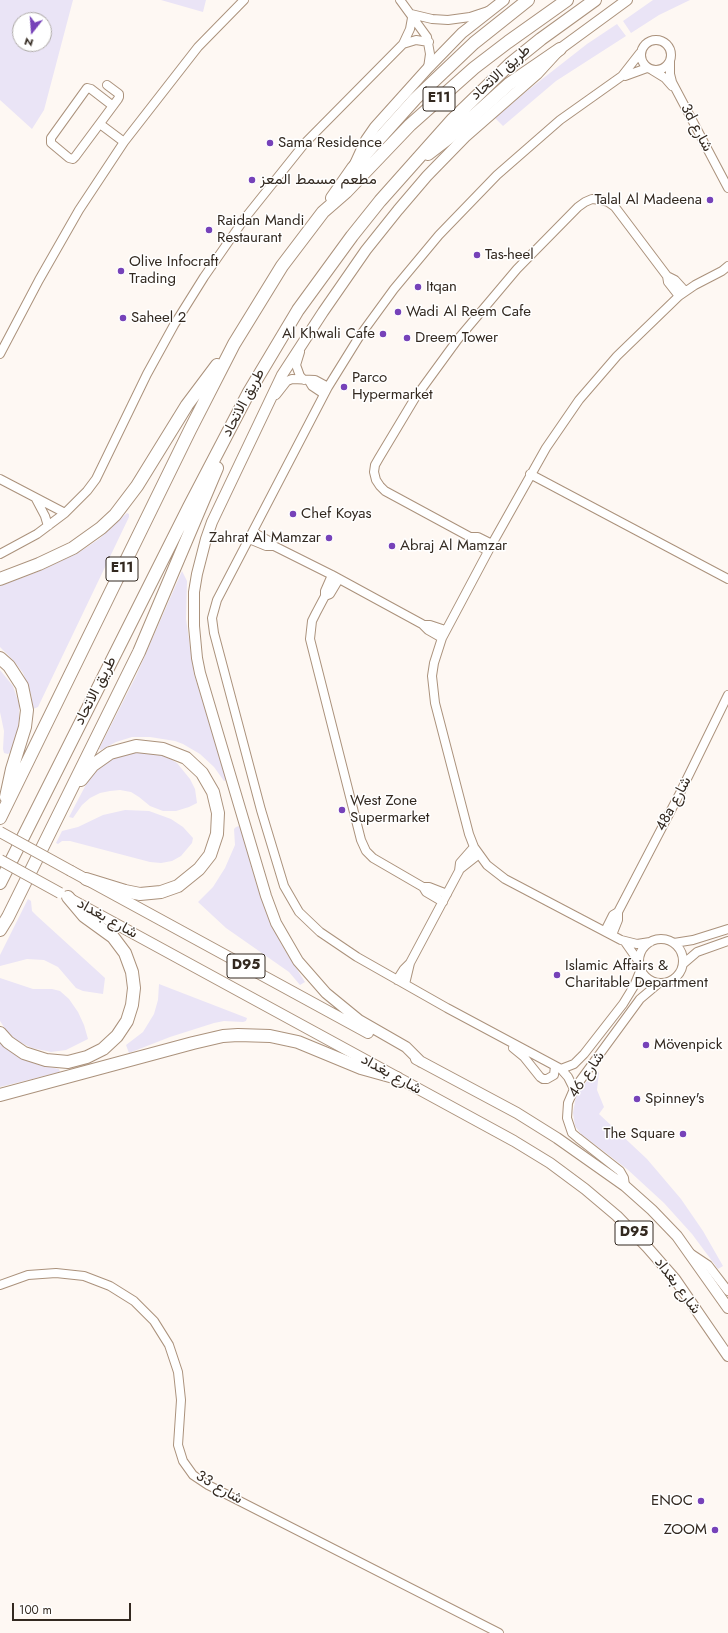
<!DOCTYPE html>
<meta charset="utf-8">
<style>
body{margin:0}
#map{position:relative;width:728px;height:1633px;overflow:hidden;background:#fef8f3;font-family:Jost,sans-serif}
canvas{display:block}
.north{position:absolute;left:12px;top:12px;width:40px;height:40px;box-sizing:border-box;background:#fff;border:1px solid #ada9a6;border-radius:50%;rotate:197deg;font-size:11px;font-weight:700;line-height:16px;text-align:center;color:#332920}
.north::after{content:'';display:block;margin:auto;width:14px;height:18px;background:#7642b9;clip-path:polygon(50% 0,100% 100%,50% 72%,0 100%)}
.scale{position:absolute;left:12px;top:1603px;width:119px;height:18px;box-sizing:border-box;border:2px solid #332920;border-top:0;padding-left:5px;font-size:12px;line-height:14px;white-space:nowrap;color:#332920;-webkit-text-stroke:3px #fff;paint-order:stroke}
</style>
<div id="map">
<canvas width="728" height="1633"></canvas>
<div class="north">N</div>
<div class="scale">100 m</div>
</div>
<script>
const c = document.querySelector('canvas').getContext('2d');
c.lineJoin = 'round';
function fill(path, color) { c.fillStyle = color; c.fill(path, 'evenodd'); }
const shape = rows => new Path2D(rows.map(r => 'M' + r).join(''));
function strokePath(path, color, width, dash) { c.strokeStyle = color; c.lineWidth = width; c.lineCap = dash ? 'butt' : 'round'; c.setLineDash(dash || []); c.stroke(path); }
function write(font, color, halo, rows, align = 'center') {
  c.font = font + ' Jost,Vazirmatn,sans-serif'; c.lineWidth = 3; c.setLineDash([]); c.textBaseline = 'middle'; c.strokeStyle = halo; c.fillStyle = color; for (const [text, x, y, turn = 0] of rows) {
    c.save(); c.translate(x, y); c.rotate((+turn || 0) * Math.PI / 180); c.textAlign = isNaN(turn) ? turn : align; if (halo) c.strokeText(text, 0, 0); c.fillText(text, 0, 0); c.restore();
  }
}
fill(shape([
 [0,0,73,0,44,110,32,129,0,100],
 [20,20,44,20,44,44,20,44],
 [161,0,206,0,203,12],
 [653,0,690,0,659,15,631,33,623,21],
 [617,24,626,36,556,81,503,126,495,118,527,91,587,44],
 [127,513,129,514,129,517,38,707,33,709,31,694,23,673,14,661,0,647,0,586,40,571,78,553,99,539],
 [182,571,187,581,186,619,194,674,227,780,224,781,214,767,200,754,183,744,175,741,150,737,132,737,116,742,101,750,99,749,136,676],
 [0,670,13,686,19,704,19,720,17,733,11,751,8,754,4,753,3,749,4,731,0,712],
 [136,752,151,752,165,756,177,763,190,779,195,789,197,803,189,807,176,811,163,811,150,806,139,797,131,792,120,790,110,791,100,793,90,798,82,805,73,818,69,817,92,773,109,760],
 [125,810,149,811,171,819,183,827,193,838,192,843,181,856,172,861,161,863,150,862,70,841,62,841,58,844,56,843,62,831,78,827,103,815],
 [239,826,241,829,256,883,267,914,281,944,305,982,300,985,289,972,226,928,198,902,213,887,225,868,235,845,234,829,236,827],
 [28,899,31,901,32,911,37,916,105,978,103,994,83,991,76,988,58,967,44,960,27,959,0,966,0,955],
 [0,978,33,989,52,989,60,991,69,999,78,1012,84,1025,88,1039,66,1050,51,1052,32,1048,17,1041,6,1030,0,1021],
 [159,984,247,1018,246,1021,243,1022,224,1021,214,1023,170,1037,129,1053,126,1045,143,1032,154,1014,158,1000],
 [0,1042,19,1057,39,1065,59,1069,60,1072,0,1087],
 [599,1072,597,1090,604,1107,599,1114,647,1159,681,1199,703,1231,723,1266,718,1269,692,1234,664,1203,627,1169,581,1134,575,1126,573,1113,576,1096,587,1081]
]), '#eae4f6');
const minor = shape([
 [400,0,427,37,430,54,428,68],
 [411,14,432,19,448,20,470,17,488,11],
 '641 55a15 15 0 1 1 30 0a15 15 0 1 1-30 0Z',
 [403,44,416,40,429,42],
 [670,61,670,74,672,82,728,188],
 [652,70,665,78,672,86],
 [625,76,647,68],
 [107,85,119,94,119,97,118,99,75,157,73,159,69,158,51,143,51,138,87,88,91,89,113,106],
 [100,124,124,142],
 [667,276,675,280,685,291],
 [300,352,296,365,300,376,304,380],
 [0,354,39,280,79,210,124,142,198,47,244,0],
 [309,381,312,386,324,394],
 [276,395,287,381,292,379,315,380,328,387],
 [530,474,728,579],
 [0,479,65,513],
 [36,499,45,516,48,526],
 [253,532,271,542,274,546,332,575,422,624,428,630,442,638],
 [470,537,472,542,488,551],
 [249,539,266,546,274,546],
 [492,544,478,537,470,537,385,491,380,486,376,480,374,472,375,465,379,458,415,398,458,339,517,269,578,207,585,202,592,199,601,200,608,202,615,207,667,276,668,282,679,296],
 [0,554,37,534,65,513,87,491,96,479,147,374,174,325,204,277,245,218,305,143,403,44,410,29,412,18],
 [339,579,330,594,325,596,316,613,312,621,310,639,361,840,366,851,373,858,423,887,426,892,443,902],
 [325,596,325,591,332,575],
 [425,625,430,625,445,630],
 [460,869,479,854],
 [423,887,429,887,447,894],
 [605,931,613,915,618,912,680,793,728,695],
 [612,935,618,920,618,912],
 '639 961a22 22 0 1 1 44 0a22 22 0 1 1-44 0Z',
 [625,942,639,962],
 [650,942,637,944,621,940,505,879,487,865,474,847,469,834,435,703,432,676,434,663,442,638,492,544,546,448,579,400,617,356,679,296,695,285,722,271,728,266],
 [674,943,693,940,728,929],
 [683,964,697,952,728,941],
 [397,980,404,969,410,963],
 [405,984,410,963,459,871,460,863,474,847],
 [513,1048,524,1057,540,1077,543,1079,547,1079,554,1075,555,1066],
 [561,1069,574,1064,584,1054,623,1004,634,986,641,969],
 [574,1089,568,1077,561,1069,447,1008,357,957,320,932,299,912,284,886,261,810,214,633,212,618,217,600,328,387,359,337,394,289,439,235,497,175,560,120,622,76,640,53],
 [625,1186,624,1178,620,1171,578,1138,572,1133,567,1118,568,1103,574,1089,640,999,659,983],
 [690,1253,708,1265,728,1291],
 [0,1285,28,1275,56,1273,84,1276,110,1286,134,1301,154,1321,169,1345,178,1372,181,1400,178,1445,183,1461,193,1475,208,1485,499,1633]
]);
const major = shape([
 [355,164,366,140,375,127,428,68,462,33,504,0],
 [71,871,368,1033],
 [72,900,514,1141,550,1163,585,1189,617,1216,647,1247,675,1279,728,1356],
 [416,1059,517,1113,557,1138,625,1186,652,1210,677,1236,728,1308],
 [421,1062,406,1047,359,1020,326,993,298,961,276,923,266,896,200,673,197,658,194,626,194,592,197,574,206,539,212,522,282,375,323,312,366,250,398,210,427,176,465,137,537,74,560,49,627,0]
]);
const highway = shape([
 [428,154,450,137,509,84,560,49],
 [332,198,353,168,415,99,474,43,528,0],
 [0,579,39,564,73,548,101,528,115,515,137,486,187,405,217,365],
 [0,658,9,666,22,686,27,710,25,727,12,769,6,797],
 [81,780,93,765,110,753,136,746,163,749,186,758,202,773,213,792,218,813,217,834,210,855,199,869,178,886,161,892,140,894,125,891,86,879],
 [0,818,190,430,234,344,282,266,323,212,346,192,410,125,474,68,508,42,567,0],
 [0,883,189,507,249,392,298,310,352,236,380,201,453,119,510,64,541,39,595,0],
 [0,930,8,917,139,652,217,468],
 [0,1033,8,1042,24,1053,46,1060,68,1062,87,1057,103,1049,117,1036,127,1021,132,1005,134,988,132,972,125,953,113,937,84,916,68,897],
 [0,1095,193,1043,223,1036,238,1035,270,1036,298,1042,361,1068,397,1078]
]);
strokePath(minor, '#ab927c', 10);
strokePath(major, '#ab927c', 12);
strokePath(highway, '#ab927c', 14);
strokePath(minor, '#fff', 8);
strokePath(major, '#fff', 10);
strokePath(highway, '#fff', 12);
const majorBridge = shape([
 [0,832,71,871],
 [0,860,60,893]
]);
strokePath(majorBridge, '#ab927c', 12, []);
strokePath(majorBridge, '#fff', 10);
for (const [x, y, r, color] of [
 [270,143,4,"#7642b9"],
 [252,180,4,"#7642b9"],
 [710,200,4,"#7642b9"],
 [209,230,4,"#7642b9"],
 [477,255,4,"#7642b9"],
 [121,271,4,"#7642b9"],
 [418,287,4,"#7642b9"],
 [398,312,4,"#7642b9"],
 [123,318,4,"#7642b9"],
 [383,334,4,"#7642b9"],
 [407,338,4,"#7642b9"],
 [344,387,4,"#7642b9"],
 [293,514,4,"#7642b9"],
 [329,538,4,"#7642b9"],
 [392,546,4,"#7642b9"],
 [342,810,4,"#7642b9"],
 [557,975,4,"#7642b9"],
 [646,1045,4,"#7642b9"],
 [637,1099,4,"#7642b9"],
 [683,1134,4,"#7642b9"],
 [701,1501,4,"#7642b9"],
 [715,1530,4,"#7642b9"]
]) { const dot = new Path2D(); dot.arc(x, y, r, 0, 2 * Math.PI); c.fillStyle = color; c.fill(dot); strokePath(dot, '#fff', 1.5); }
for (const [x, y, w] of [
 [439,99,32],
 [122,569,32],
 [246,966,38],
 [634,1233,38]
]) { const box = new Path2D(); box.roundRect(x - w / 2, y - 12, w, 24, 3); c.fillStyle = '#fff'; c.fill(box); strokePath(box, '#332920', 1); }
write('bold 14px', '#332920', null, [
 ["E11",439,99],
 ["E11",122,569],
 ["D95",246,966],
 ["D95",634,1233]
]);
write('15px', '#332920', '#fff', [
 ["طريق الاتحاد",501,73,-42],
 ["3d شارع",696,128,62],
 ["طريق الاتحاد",244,403,-62],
 ["طريق الاتحاد",96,691,-63],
 ["48a شارع",674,804,-62],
 ["شارع بغداد",107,919,29],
 ["شارع بغداد",391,1075,29],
 ["شارع 46",587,1075,-56],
 ["شارع بغداد",677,1286,53],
 ["شارع 33",219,1488,30]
]);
write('15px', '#332920', '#fff', [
 ["Sama Residence",278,143],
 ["مطعم مسمط المعز",260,180],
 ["Talal Al Madeena",702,200,"right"],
 ["Raidan Mandi",217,221],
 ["Restaurant",217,238],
 ["Tas-heel",485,255],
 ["Olive Infocraft",129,262],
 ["Trading",129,279],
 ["Itqan",426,287],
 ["Wadi Al Reem Cafe",406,312],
 ["Saheel 2",131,318],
 ["Al Khwali Cafe",375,334,"right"],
 ["Dreem Tower",415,338],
 ["Parco",352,378],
 ["Hypermarket",352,395],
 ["Chef Koyas",301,514],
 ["Zahrat Al Mamzar",321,538,"right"],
 ["Abraj Al Mamzar",400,546],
 ["West Zone",350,801],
 ["Supermarket",350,818],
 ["Islamic Affairs &",565,966],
 ["Charitable Department",565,983],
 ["Mövenpick",654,1045],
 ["Spinney's",645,1099],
 ["The Square",675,1134,"right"],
 ["ENOC",693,1501,"right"],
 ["ZOOM",707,1530,"right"]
], 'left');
</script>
